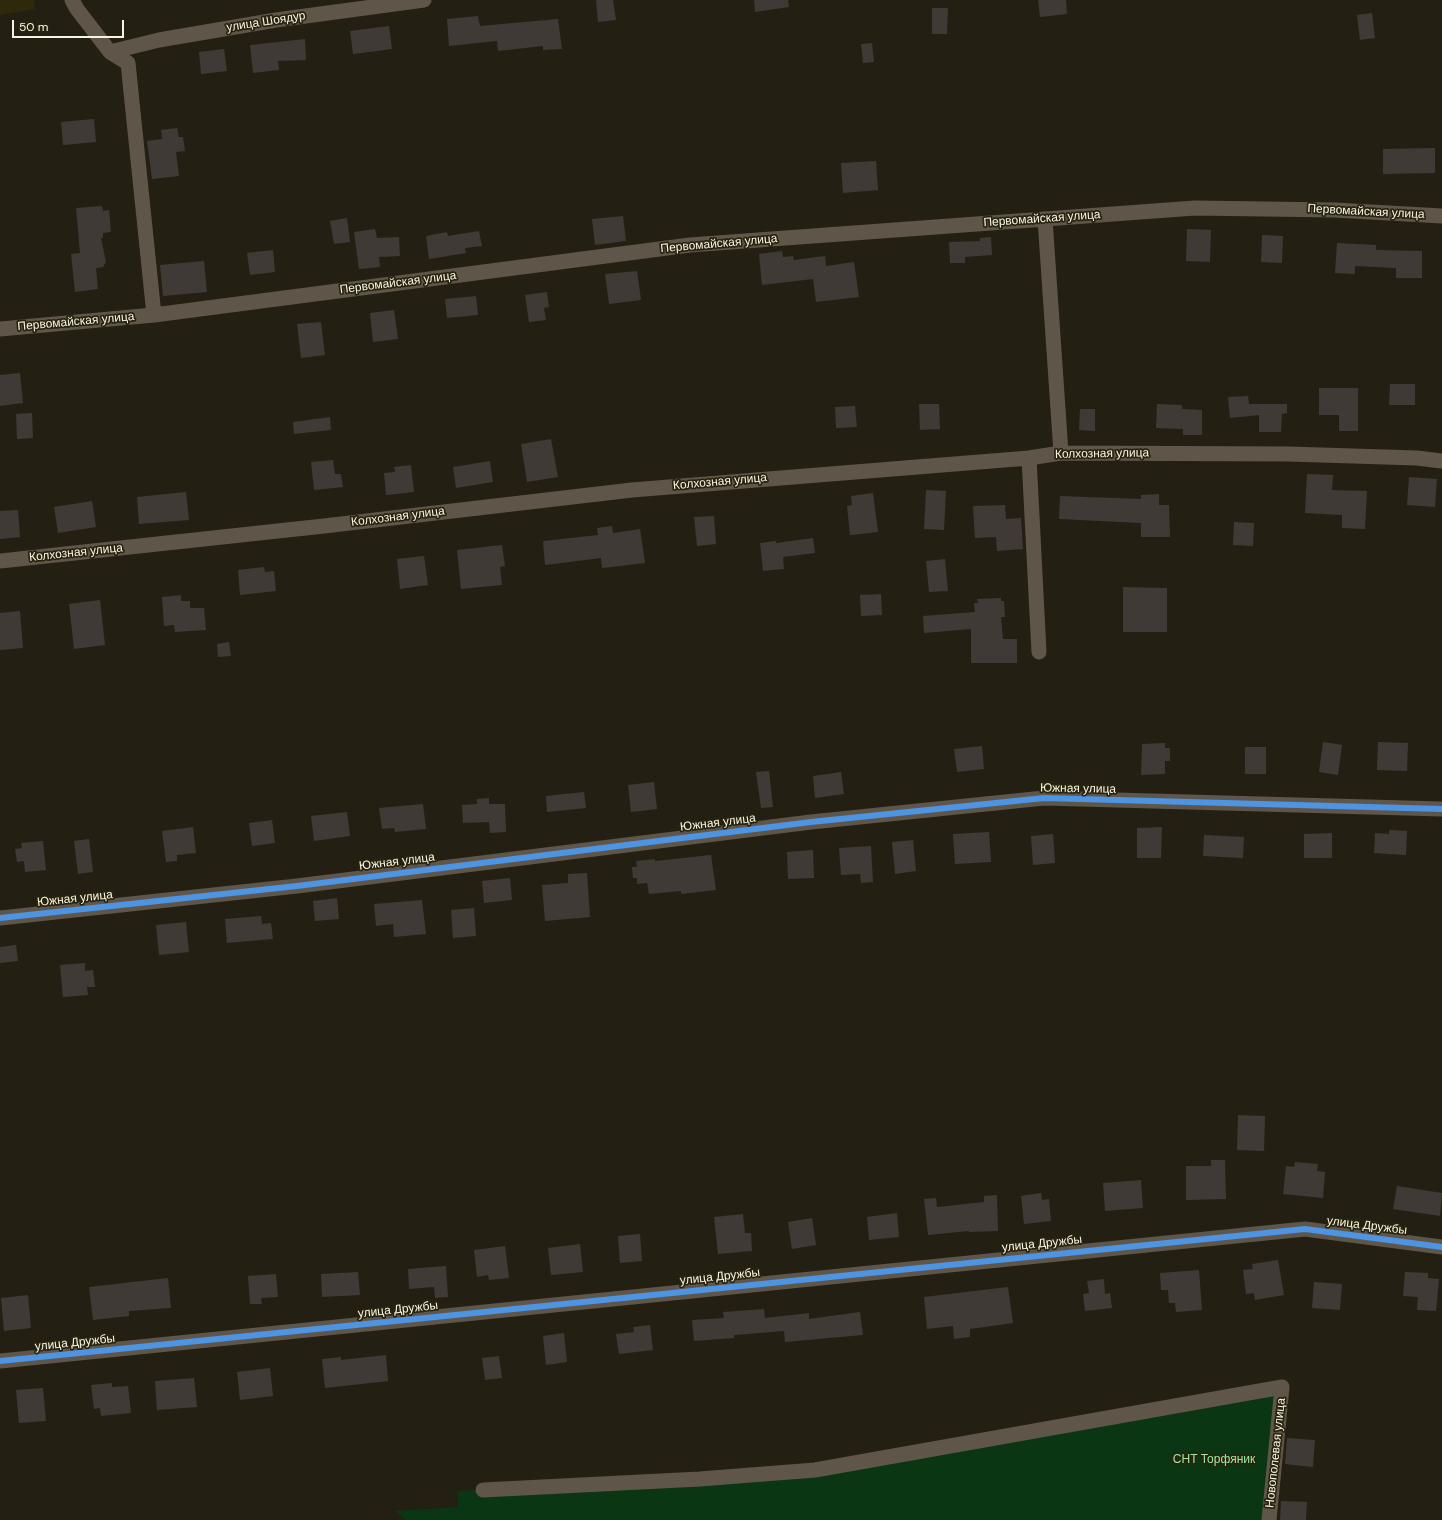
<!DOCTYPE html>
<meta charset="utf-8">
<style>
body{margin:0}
#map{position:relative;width:1442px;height:1520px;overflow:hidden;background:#232013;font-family:"DM Sans",sans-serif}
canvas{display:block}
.scale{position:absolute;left:12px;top:20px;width:112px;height:18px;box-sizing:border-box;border:2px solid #f7f4e6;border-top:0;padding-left:5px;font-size:12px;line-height:14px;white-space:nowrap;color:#f7f4e6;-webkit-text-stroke:3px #29240d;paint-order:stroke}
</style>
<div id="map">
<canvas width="1442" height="1520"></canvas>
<div class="scale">50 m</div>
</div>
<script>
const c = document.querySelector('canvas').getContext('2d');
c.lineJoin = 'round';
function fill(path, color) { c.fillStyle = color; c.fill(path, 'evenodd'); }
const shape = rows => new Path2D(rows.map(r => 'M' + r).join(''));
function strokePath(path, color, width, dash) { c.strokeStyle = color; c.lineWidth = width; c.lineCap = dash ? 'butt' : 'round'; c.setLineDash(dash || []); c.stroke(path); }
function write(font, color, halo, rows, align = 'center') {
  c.font = font + ' "DM Sans",sans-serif'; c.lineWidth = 3.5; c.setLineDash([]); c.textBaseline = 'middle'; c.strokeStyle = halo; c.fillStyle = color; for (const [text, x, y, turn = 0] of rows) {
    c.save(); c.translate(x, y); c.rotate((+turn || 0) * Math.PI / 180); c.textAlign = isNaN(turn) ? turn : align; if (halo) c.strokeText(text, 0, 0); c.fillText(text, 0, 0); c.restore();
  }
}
fill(shape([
 [0,0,34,0,35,9,0,15]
]), '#2f290c');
fill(shape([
 [1282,1387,1269,1520,406,1520,395,1511,458,1507,458,1491,700,1479,815,1470]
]), '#0a3613');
fill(shape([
 [596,0,613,0,616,20,598,22],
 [754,0,788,0,789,7,755,12],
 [1038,0,1066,0,1067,14,1040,17],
 [932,8,948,8,947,34,932,34],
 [1372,13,1375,38,1360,40,1357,15],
 [478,16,480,26,558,19,562,49,543,50,543,46,498,51,497,41,449,46,447,19],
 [389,26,392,49,353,54,350,31],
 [305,39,306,60,278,61,279,70,253,73,250,45],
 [872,43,874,62,863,63,861,44],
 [224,49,227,71,201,74,199,52],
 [94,119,96,142,63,145,61,122],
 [177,128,179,137,183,137,185,151,176,152,179,176,152,179,147,141,162,139,161,130],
 [1435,148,1435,173,1383,174,1383,149],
 [876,161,878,190,843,193,841,163],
 [102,206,103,211,109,210,111,232,103,233,103,238,101,238,106,262,103,267,96,268,98,289,75,292,71,254,80,253,76,208],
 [623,216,626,241,595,245,592,219],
 [347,218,350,242,334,244,330,221],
 [375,229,377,238,399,237,400,256,379,257,380,267,359,269,354,232],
 [1187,229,1211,230,1210,262,1186,261],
 [479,231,482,246,465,248,466,253,429,259,426,236,447,232,448,236],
 [1262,235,1283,236,1282,263,1261,262],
 [991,237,992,255,965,257,965,263,950,263,949,242,980,241,980,238],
 [1337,243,1376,245,1376,250,1422,251,1422,278,1396,278,1396,268,1355,266,1355,274,1335,273],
 [273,250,275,272,250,275,247,253],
 [782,251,783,257,793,256,794,260,825,256,826,266,854,262,859,297,816,302,813,279,762,285,759,254],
 [204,261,207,292,163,296,160,265],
 [637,271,641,300,609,304,605,274],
 [547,292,549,307,544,308,546,320,529,322,525,295],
 [476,296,478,315,447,318,445,299],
 [394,310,398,339,373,342,370,313],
 [321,322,325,355,301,358,297,324],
 [20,373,23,403,0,406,0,375],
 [1390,384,1415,384,1415,405,1389,405],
 [1319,388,1358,388,1358,431,1339,431,1339,415,1319,415],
 [1248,396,1249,404,1287,404,1287,413,1282,414,1281,432,1259,432,1259,415,1230,418,1228,397],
 [919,404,939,404,940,429,920,430],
 [1157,404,1182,405,1182,409,1202,410,1202,435,1183,435,1183,429,1156,428],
 [855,406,857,427,836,428,835,407],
 [1080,409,1095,409,1095,431,1079,430],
 [32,413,33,438,17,439,16,414],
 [330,417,331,430,294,434,293,422],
 [551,439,558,477,527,482,521,444],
 [333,460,335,474,341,474,343,487,314,490,311,462],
 [490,461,493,482,456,488,453,467],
 [411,465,414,492,386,495,384,473,395,472,394,467],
 [1307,474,1333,475,1332,490,1367,491,1365,529,1342,528,1342,515,1305,513],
 [1409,477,1437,479,1435,507,1407,505],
 [926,490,946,491,944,530,924,529],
 [186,492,189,520,139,524,137,497],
 [873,493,878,532,850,535,847,506,852,505,851,496],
 [1159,494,1159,505,1169,505,1170,537,1141,537,1141,523,1059,519,1060,496,1141,499,1141,495],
 [92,501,96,527,58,533,54,507],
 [1005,505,1006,519,1021,518,1023,549,997,551,996,537,975,538,973,506],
 [18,510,20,537,0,539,0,511],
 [714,516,716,544,697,546,694,517],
 [1234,522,1254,523,1253,546,1233,545],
 [612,526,613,533,640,529,645,563,602,568,601,558,545,565,543,541,598,535,597,528],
 [813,538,815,553,783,557,784,569,763,571,760,543,776,541,776,543],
 [502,545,505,566,500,567,502,585,461,589,457,550],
 [424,556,428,585,400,589,397,559],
 [945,559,948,591,929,592,926,561],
 [264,567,265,572,274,571,276,591,240,595,238,570],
 [1123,587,1167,588,1167,632,1123,632],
 [881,594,882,615,861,616,860,595],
 [181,595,181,601,190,601,190,608,204,608,206,630,175,632,174,625,164,626,162,597],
 [1001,598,1001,601,1004,601,1005,617,1001,617,1003,639,1017,639,1017,663,971,663,971,629,924,633,923,616,975,612,974,603,978,603,977,599],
 [100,600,105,645,74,649,69,604],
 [20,611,23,648,0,650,0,613],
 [229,642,231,656,218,657,217,644],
 [1323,742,1342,745,1338,775,1319,772],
 [1378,742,1408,743,1407,771,1377,770],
 [1165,743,1165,748,1170,748,1170,761,1165,761,1165,774,1141,775,1142,744],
 [982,746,984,769,957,772,954,749],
 [1245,747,1266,747,1266,774,1245,774],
 [769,771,773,807,761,808,756,772],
 [841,772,844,794,815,798,813,776],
 [654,782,657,809,631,812,628,785],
 [584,792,586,808,547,812,546,796],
 [489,798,489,804,505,804,506,832,490,833,489,822,463,823,462,805,477,804,477,799],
 [423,804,426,829,395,832,394,828,382,829,379,808],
 [347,812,350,836,314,841,311,816],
 [272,820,275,843,252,846,249,823],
 [193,827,196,853,177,855,177,861,166,862,162,831],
 [1162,827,1161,858,1137,858,1137,828],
 [1389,830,1407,831,1406,855,1374,853,1375,833,1389,834],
 [989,832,991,862,955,864,953,834],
 [1332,833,1332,858,1304,858,1304,834],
 [1053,834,1055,863,1033,865,1031,836],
 [1204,835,1244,837,1243,858,1203,856],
 [89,839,93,872,78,874,74,841],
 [913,840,916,871,895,874,892,842],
 [43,841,46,870,25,872,24,861,17,862,15,849,22,848,21,843],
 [871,846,873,882,861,883,860,874,841,875,839,848],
 [813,850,814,878,788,879,787,852],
 [711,855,716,890,681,894,681,891,649,894,647,883,637,884,637,878,633,878,632,867,637,867,636,861,655,859,655,861],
 [587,873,590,917,545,921,542,885,568,883,568,874],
 [510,878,512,900,484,903,482,881],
 [337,898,339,919,315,921,313,901],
 [422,900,426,934,394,937,393,924,376,926,374,904],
 [474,908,476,936,453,938,451,910],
 [261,916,262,924,271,923,273,939,227,943,225,919],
 [186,922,189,952,159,955,156,925],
 [16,945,18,961,0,963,0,947],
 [85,963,85,971,93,970,95,987,87,987,88,995,63,997,60,965],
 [1238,1115,1265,1116,1264,1151,1237,1150],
 [1211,1160,1225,1160,1226,1199,1186,1200,1186,1166,1211,1166],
 [1295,1162,1318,1164,1317,1171,1325,1172,1323,1198,1283,1194,1286,1166,1294,1167],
 [1141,1180,1143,1208,1105,1211,1103,1183],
 [1397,1186,1442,1193,1440,1216,1393,1209],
 [1041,1193,1042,1200,1049,1199,1051,1221,1024,1224,1021,1196],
 [997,1195,998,1231,969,1232,969,1231,928,1235,924,1199,936,1198,937,1207,984,1202,984,1196],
 [897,1213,899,1237,869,1240,867,1217],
 [743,1214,745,1233,751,1233,752,1251,718,1254,714,1217],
 [812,1218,816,1245,792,1249,788,1222],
 [640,1234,642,1261,620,1263,618,1236],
 [580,1244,583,1272,551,1275,548,1248],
 [505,1246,509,1278,489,1280,488,1275,477,1277,474,1250],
 [1278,1260,1284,1295,1255,1300,1254,1293,1246,1294,1243,1270,1253,1269,1252,1264],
 [446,1266,448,1297,435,1298,434,1287,409,1289,408,1269],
 [1199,1270,1202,1310,1176,1312,1175,1303,1169,1303,1168,1290,1161,1290,1160,1273],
 [358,1272,360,1295,322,1297,321,1274],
 [1405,1272,1428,1273,1428,1278,1439,1279,1436,1311,1417,1310,1418,1297,1403,1296],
 [276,1274,278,1297,261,1298,262,1304,250,1304,248,1276],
 [168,1278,171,1308,129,1311,129,1316,93,1320,89,1287],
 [1104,1279,1105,1294,1110,1293,1112,1308,1085,1311,1083,1294,1089,1293,1087,1281],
 [1314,1282,1342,1284,1340,1310,1312,1308],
 [1008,1287,1013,1323,970,1329,970,1337,954,1339,953,1326,927,1329,924,1297],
 [28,1295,31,1328,4,1331,1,1298],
 [764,1309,765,1318,809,1313,809,1319,860,1312,863,1335,785,1342,784,1331,734,1335,734,1338,694,1341,692,1320,724,1318,723,1312],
 [650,1325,653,1350,619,1354,616,1334,634,1332,633,1327],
 [564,1333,567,1362,546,1365,543,1336],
 [386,1355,388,1381,325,1388,322,1359,341,1357,341,1360],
 [499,1356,502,1378,485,1380,482,1358],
 [270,1368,273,1396,240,1400,237,1372],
 [194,1378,197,1407,157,1410,155,1381],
 [112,1383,112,1387,128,1386,131,1413,101,1416,100,1408,94,1409,91,1385],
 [43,1388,46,1421,19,1423,16,1390],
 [1287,1438,1315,1440,1313,1467,1285,1464],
 [1281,1501,1307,1502,1306,1520,1280,1520]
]), '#3f3a36');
strokePath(shape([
 [72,0,77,9,110,52,128,63,154,315],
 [110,52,159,40,276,20,424,0],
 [1045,219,1061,453],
 [0,329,154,315,690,245,1195,208,1335,210,1442,216],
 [1029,458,1039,652],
 [0,561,324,526,632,490,1029,458,1061,453,1289,454,1417,458,1442,461],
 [0,918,297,886,811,822,1044,798,1442,809],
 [0,1361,1305,1229,1442,1247],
 [483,1490,700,1479,815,1470,1282,1387,1269,1520]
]), '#5f5649', 15);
strokePath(shape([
 [0,918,297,886,811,822,1044,798,1442,809],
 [0,1361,1305,1229,1442,1247]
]), '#4d94e3', 6);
write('12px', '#f7f4e6', '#29240d', [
 ["улица Шоядур",266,22,-9],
 ["Первомайская улица",1366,212,3],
 ["Первомайская улица",1042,219,-4],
 ["Первомайская улица",719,244,-5],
 ["Первомайская улица",398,283,-7],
 ["Первомайская улица",76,322,-5],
 ["Колхозная улица",1102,454,-1],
 ["Колхозная улица",720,482,-5],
 ["Колхозная улица",398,517,-7],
 ["Колхозная улица",76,553,-6],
 ["Южная улица",1078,789,1],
 ["Южная улица",718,823,-7],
 ["Южная улица",397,862,-7],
 ["Южная улица",75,899,-6],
 ["улица Дружбы",1367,1226,7],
 ["улица Дружбы",1042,1244,-6],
 ["улица Дружбы",720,1277,-6],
 ["улица Дружбы",398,1310,-6],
 ["улица Дружбы",75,1343,-6],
 ["Новополевая улица",1276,1453,-84]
]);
write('12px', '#99e7a1', '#29240d', [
 ["СНТ Торфяник",1214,1460]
]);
</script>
